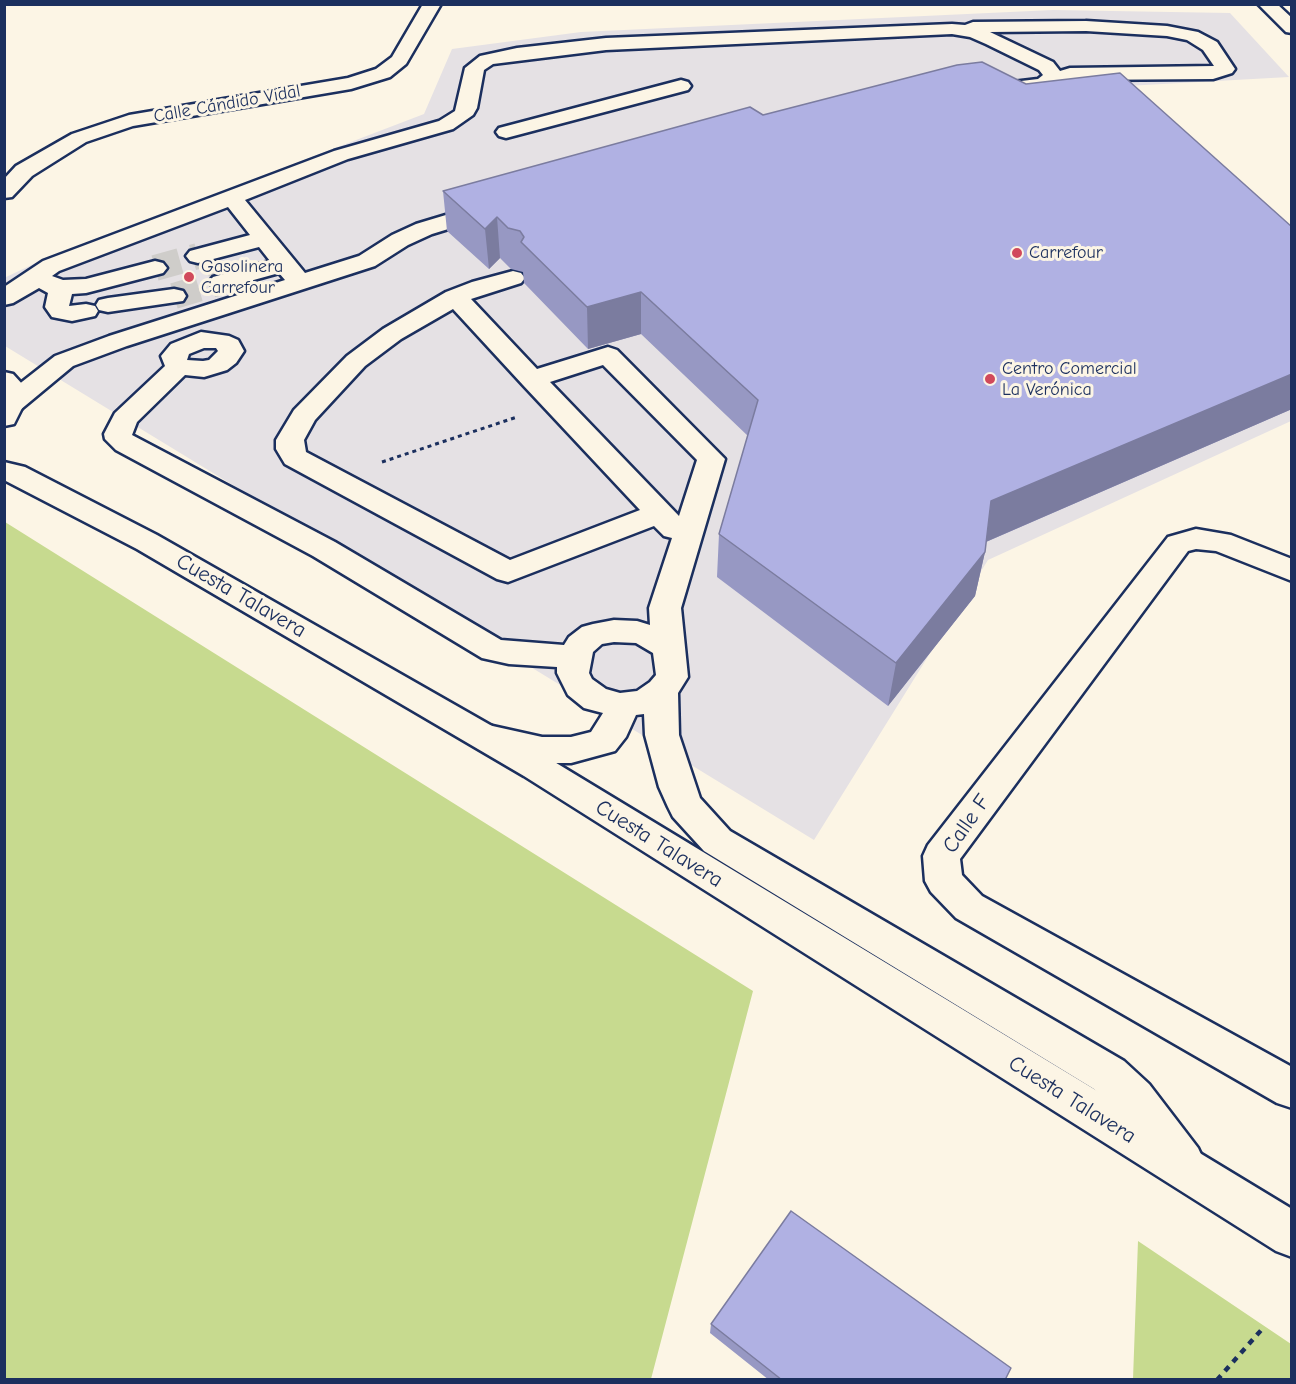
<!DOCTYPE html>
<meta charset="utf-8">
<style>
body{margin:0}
#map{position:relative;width:1296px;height:1384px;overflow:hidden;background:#fcf5e5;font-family:"Comic Neue",sans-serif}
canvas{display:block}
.frame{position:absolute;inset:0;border:6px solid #1b2f5e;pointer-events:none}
</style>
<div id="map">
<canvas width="1296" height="1384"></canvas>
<div class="frame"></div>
</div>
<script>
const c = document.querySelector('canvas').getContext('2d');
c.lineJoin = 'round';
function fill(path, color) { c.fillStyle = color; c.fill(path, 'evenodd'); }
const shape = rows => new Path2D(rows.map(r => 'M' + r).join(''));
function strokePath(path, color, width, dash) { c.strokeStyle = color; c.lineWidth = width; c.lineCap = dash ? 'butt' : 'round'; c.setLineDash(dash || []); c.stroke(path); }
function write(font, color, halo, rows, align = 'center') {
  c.font = font + ' "Comic Neue",sans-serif'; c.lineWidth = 6; c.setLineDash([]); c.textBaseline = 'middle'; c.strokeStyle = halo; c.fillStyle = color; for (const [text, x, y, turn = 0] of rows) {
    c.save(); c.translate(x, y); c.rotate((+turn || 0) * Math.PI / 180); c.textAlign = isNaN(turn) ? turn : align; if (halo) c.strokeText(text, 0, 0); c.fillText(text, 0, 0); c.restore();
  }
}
fill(shape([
 [1053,10,1230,13,1289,77,1090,88,1291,273,1291,421,988,560,814,840,5,346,4,278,40,261,424,114,452,49,581,32]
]), '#e5e1e4');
fill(shape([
 [5,522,753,991,651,1379,5,1379],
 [1138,1241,1291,1344,1291,1379,1133,1379]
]), '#c7da8f');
strokePath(shape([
 [155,268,198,256],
 [174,296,221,282]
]), '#cfcdca', 26, [26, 13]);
const minor = shape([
 [423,4,441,4,406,64,390,77,351,89,133,126,86,142,32,176,12,197,4,198,4,179,16,166,72,134,129,115,348,78,376,69,392,57,423,4],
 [1258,4,1277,4,1292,18,1292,33,1286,32,1258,4],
 [1086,21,1167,26,1198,32,1217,42,1235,69,1232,73,1213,79,1072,80,1042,91,1003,94,996,92,993,88,996,84,1038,79,1043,75,1039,70,986,44,970,37,952,34,606,50,493,64,484,70,477,108,473,115,453,129,348,159,245,200,305,273,359,256,392,235,416,224,489,202,497,204,500,209,497,214,432,234,408,245,375,266,127,346,73,366,20,410,11,412,4,410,4,396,55,356,109,336,285,280,279,273,221,289,213,287,209,282,213,277,270,261,259,247,198,263,190,261,186,256,190,251,250,235,228,207,59,271,52,276,63,280,86,279,155,261,163,263,167,268,163,273,86,293,72,294,69,306,86,304,95,306,98,311,95,316,72,321,52,317,45,307,48,293,39,288,13,303,4,305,4,287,43,261,334,151,439,121,455,111,465,68,480,56,517,48,606,38,952,24,965,25,973,22,1086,21],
 [1086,31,1167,36,1187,40,1203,50,1214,66,1070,68,1060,71,1053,62,990,32,1086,31],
 [681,80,688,82,691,86,688,90,506,138,499,136,496,132,499,128,681,80],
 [513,271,521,273,525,278,521,283,471,299,537,369,608,347,617,350,725,459,681,608,688,677,678,693,679,735,700,798,730,831,1124,1061,1149,1084,1198,1148,1205,1163,1198,1178,1183,1184,1168,1178,1119,1112,1094,1089,704,851,673,817,668,807,659,787,645,735,644,714,636,715,626,737,615,751,571,763,542,763,476,747,471,738,476,729,488,725,542,737,571,737,591,732,603,713,584,708,568,695,557,673,557,667,509,664,482,658,313,556,116,450,105,439,104,434,115,413,165,366,161,356,171,344,201,332,229,336,238,340,244,351,236,363,227,370,204,377,185,375,137,422,132,435,335,542,501,640,564,645,569,637,582,627,593,624,614,620,637,621,650,625,649,608,672,538,664,536,654,526,508,582,497,579,285,464,276,449,276,440,294,410,347,356,383,329,446,292,472,282,513,271],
 [453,309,523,385,640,510,510,560,306,452,304,440,315,420,365,366,401,339,453,309],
 [204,348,216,348,218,351,209,360,203,361,187,360,189,354,204,348],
 [603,365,697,460,679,516,550,382,603,365],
 [614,642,636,643,653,653,656,675,650,682,637,691,620,693,606,689,592,679,589,673,593,652,602,644,614,642],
 [174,289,183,291,186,296,183,301,108,312,99,310,96,305,99,300,108,298,174,289],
 [1196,529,1231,535,1292,559,1292,581,1216,551,1196,549,1188,551,960,859,962,875,982,896,1292,1067,1292,1108,1277,1103,956,918,931,892,925,881,923,856,928,845,1168,537,1196,529]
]);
const major = shape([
 [4,372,13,374,23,385,24,404,14,424,4,426,4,372],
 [4,462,25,467,157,535,548,758,1292,1209,1292,1257,1276,1251,524,776,137,549,4,480,4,462]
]);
strokePath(minor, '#1b2f5e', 5);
strokePath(major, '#1b2f5e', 5);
strokePath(shape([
 [382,462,517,417]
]), '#1b2f5e', 3, [4, 4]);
strokePath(shape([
 [1217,1380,1264,1327]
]), '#1b2f5e', 4.5, [6, 6]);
fill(minor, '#fcf5e5');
fill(major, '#fcf5e5');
fill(shape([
 [763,115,1292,409,986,542,985,552,975,596,888,706,717,577,719,534,748,436,641,334,588,349,524,283,523,272,511,269,500,258,489,269,447,231,443,191],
 [711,1324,1005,1380,769,1380,710,1333]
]), '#9798c3');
fill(shape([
 [497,217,500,258,489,269,485,229],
 [641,292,641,334,588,349,587,307],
 [1292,374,1292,409,981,544,991,501],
 [985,552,975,596,888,706,896,663]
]), '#7b7c9f');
const building = shape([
 [982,62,1026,84,1120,73,1292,227,1292,374,991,501,985,552,896,663,719,534,758,400,641,292,587,307,521,242,524,237,520,231,508,228,497,217,485,229,443,191,750,107,763,115,957,65,982,62],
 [791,1211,1011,1368,1005,1380,782,1380,711,1324,791,1211]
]);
fill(building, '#b0b1e3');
strokePath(building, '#7b7c9f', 1.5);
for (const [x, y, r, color] of [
 [1017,253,6,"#d1495b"],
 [189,277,6,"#d1495b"],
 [990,379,6,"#d1495b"]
]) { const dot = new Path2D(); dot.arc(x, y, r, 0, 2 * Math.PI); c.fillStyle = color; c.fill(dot); strokePath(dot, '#fcf5e5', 2); }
write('18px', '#1b2f5e', '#fcf5e5', [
 ["Calle Cándido Vidal",227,104,-10]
]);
write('18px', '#1b2f5e', '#fcf5e5', [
 ["Carrefour",1029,253],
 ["Gasolinera",201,267],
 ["Carrefour",201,288],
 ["Centro Comercial",1002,369],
 ["La Verónica",1002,390]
], 'left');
write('22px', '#1b2f5e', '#fcf5e5', [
 ["Cuesta Talavera",241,596,30],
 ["Calle F",967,824,-55],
 ["Cuesta Talavera",659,844,32],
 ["Cuesta Talavera",1072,1100,32]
]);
</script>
